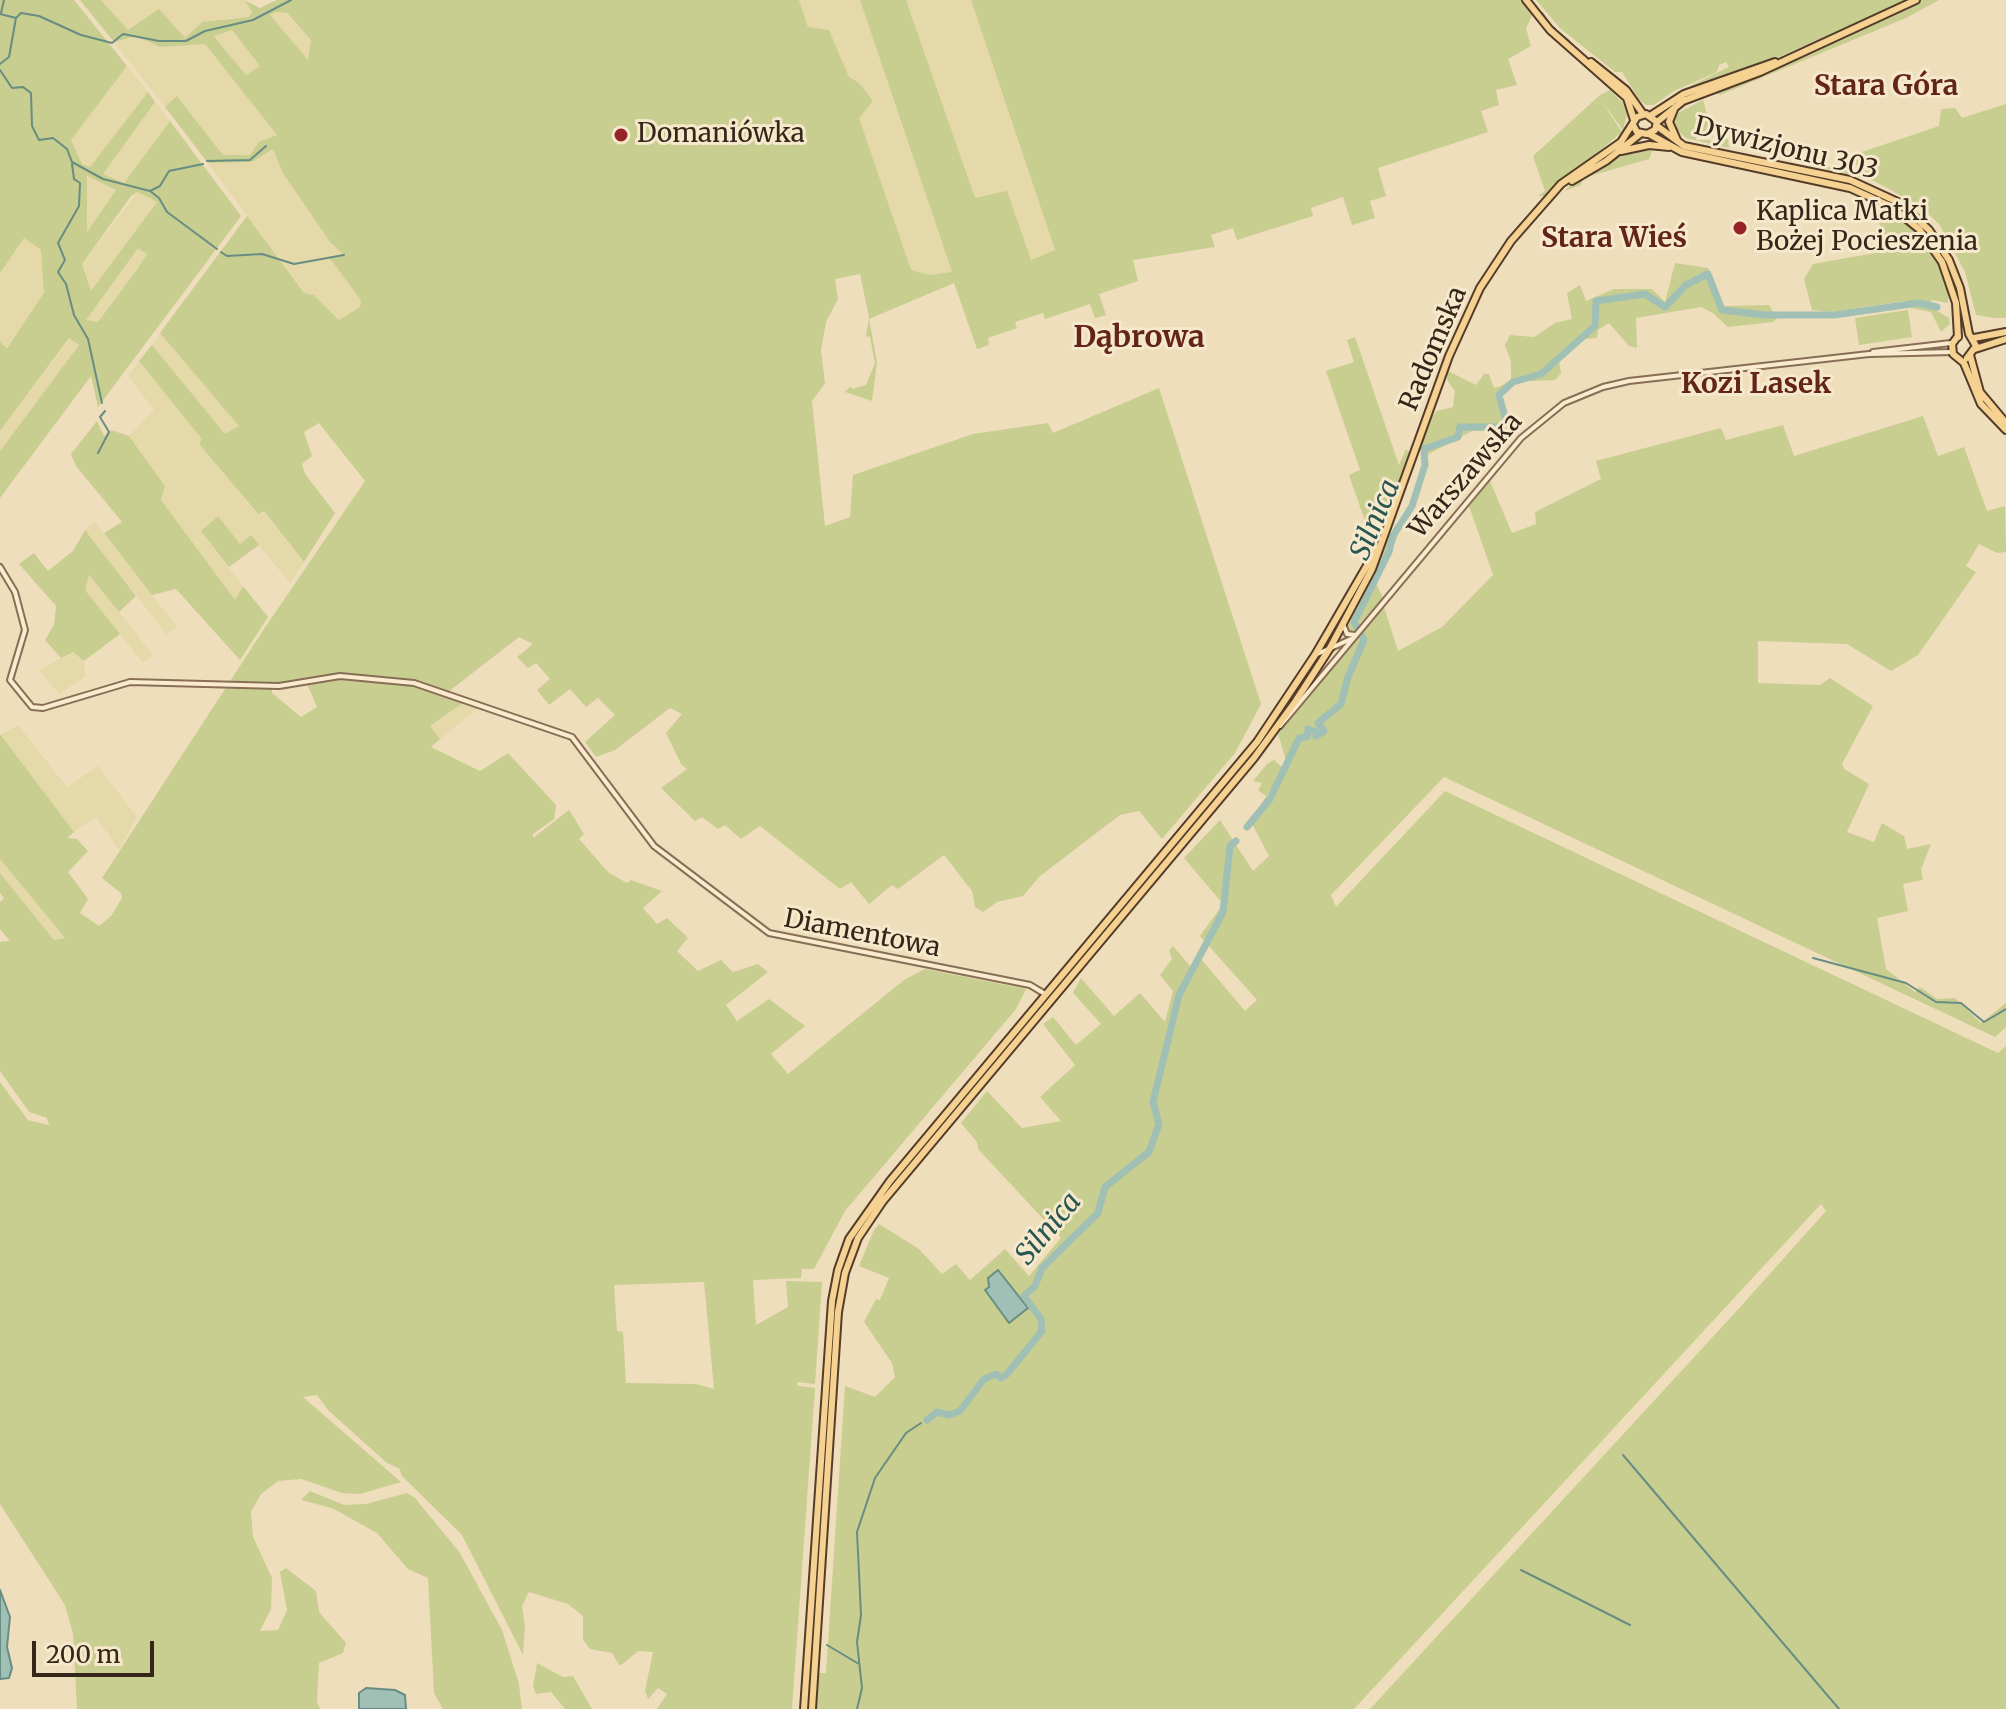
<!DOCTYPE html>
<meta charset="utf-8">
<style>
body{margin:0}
#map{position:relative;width:2006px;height:1709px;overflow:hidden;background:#efdebc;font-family:Merriweather,serif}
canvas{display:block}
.scale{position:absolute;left:32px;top:1641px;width:122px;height:36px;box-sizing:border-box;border:4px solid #35261a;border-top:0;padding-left:10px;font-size:24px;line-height:28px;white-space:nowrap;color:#35261a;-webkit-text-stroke:6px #f6e8cb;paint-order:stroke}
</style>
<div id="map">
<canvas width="2006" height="1709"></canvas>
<div class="scale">200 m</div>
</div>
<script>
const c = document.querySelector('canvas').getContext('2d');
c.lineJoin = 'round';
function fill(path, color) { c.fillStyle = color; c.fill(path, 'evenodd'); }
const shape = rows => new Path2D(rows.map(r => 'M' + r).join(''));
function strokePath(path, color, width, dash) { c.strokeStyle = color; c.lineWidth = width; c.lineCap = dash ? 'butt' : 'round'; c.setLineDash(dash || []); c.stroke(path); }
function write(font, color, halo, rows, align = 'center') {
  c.font = font + ' Merriweather,serif'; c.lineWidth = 6; c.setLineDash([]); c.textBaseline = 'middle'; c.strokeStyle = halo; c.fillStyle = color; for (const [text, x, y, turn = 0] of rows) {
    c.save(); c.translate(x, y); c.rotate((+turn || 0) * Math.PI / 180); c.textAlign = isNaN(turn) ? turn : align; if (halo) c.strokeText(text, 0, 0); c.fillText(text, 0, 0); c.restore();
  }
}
fill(shape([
 [101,0,244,0,252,11,249,17,238,20,231,17,209,24,201,22,185,39,156,12,128,30],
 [799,0,860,0,952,272,929,275,911,271,859,118,859,83,849,77,829,30,808,27],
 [906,0,971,0,1055,250,1031,260,975,199],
 [275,12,287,14,311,40,308,61,270,15],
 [232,30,260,66,246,75,214,35],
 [136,36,160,47,205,44,277,135,250,155,223,155,178,96,165,107,114,42],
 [127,66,148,92,90,168,82,164,71,140],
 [155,102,170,121,124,183,111,179,103,174],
 [273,148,282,173,330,242,344,255,330,258,362,300,360,307,340,320,314,295,304,293,208,163,252,162],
 [86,174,116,190,86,234,87,178],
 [138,192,158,202,91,291,82,264],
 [24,238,41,250,45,294,6,348,0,342,0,273],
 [138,247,148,253,138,268,98,322,85,320],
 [160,333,240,426,225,434,152,345],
 [70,338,79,345,0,451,0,431],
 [139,361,203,439,199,444,257,514,263,511,304,562,290,583,251,536,240,544,217,516,201,531,243,586,235,601,160,499,165,486,129,436,154,410,128,376],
 [95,522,177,627,167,635,85,530],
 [89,574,153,655,143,663,85,590],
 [73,652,84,661,85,677,59,694,39,670],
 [463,703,478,708,440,739,429,727],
 [18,725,67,787,98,766,137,817,119,850,96,817,74,832,0,735],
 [0,859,65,938,54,940,0,873]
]), '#e5d9a9');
fill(shape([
 [0,0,74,0,127,66,71,140,82,164,90,167,148,92,155,102,103,174,124,183,170,121,241,216,98,407,91,376,0,498,0,451,79,345,69,338,0,431,0,342,7,348,44,293,41,250,24,238,0,273],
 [86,175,116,190,87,232,87,178],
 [138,192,157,202,91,291,82,264,131,196],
 [138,248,147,254,138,268,98,322,86,320],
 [80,0,101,0,128,30,159,9,185,38,202,22,249,17,252,11,244,0,260,8,277,0,799,0,808,27,829,30,849,77,859,83,873,101,859,118,911,270,929,275,952,272,860,0,906,0,975,198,1007,191,1031,260,1055,250,971,0,1522,0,1533,14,1526,28,1531,46,1508,59,1517,85,1496,90,1499,105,1481,111,1488,132,1378,168,1386,196,1370,201,1375,218,1352,225,1343,197,1311,208,1313,216,1237,240,1233,228,1211,235,1215,247,1133,260,1138,281,1099,294,1106,315,1095,318,1090,304,1045,319,1043,313,1015,322,1017,328,988,338,989,345,977,349,954,283,869,319,877,362,872,401,845,392,851,386,852,389,866,385,875,363,870,337,866,336,869,317,860,274,835,279,838,299,826,322,821,351,825,383,812,401,825,526,850,517,853,475,973,434,1048,423,1053,433,1159,388,1261,704,1235,753,1162,839,1139,811,1120,815,1040,876,1023,896,997,902,983,912,975,907,972,891,944,855,898,889,892,885,869,904,851,882,840,889,760,826,741,839,725,825,718,829,702,817,695,821,661,788,687,769,681,764,666,733,682,714,670,708,615,750,596,757,585,742,615,715,598,698,586,707,570,689,549,705,537,690,550,679,536,663,528,668,517,657,533,644,519,637,448,692,414,680,340,673,272,684,272,693,301,717,317,707,307,684,328,679,413,686,463,703,430,726,440,739,431,747,480,771,508,753,556,805,554,819,533,834,533,838,569,810,584,834,579,839,609,873,627,883,631,880,662,891,643,908,657,924,667,918,688,938,677,951,698,971,721,960,733,972,758,964,768,972,726,1005,737,1021,769,999,805,1026,771,1054,788,1074,904,980,925,969,1026,989,1016,1009,845,1211,814,1269,802,1269,801,1278,753,1280,756,1325,788,1307,786,1281,822,1282,815,1384,797,1382,798,1386,815,1388,792,1709,657,1709,667,1694,658,1688,648,1699,645,1691,653,1652,638,1651,620,1666,612,1653,590,1649,583,1640,583,1616,568,1604,529,1592,522,1606,525,1626,523,1655,462,1535,401,1475,400,1469,387,1463,329,1411,317,1395,303,1397,401,1482,360,1494,342,1493,301,1479,278,1481,261,1494,251,1512,253,1537,272,1578,271,1609,260,1631,278,1630,287,1610,280,1572,286,1568,316,1591,319,1612,346,1643,343,1653,319,1663,317,1701,320,1709,77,1709,73,1634,65,1605,0,1504,0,1082,28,1120,49,1125,47,1118,29,1112,0,1071,0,942,10,941,0,929,0,902,4,898,0,893,0,873,54,940,65,938,0,859,0,734,74,832,67,838,77,839,88,851,68,872,88,899,80,913,99,926,111,916,122,898,121,893,102,878,264,629,365,481,319,423,304,432,312,456,302,464,305,474,335,513,304,562,264,511,258,514,199,444,202,439,139,361,152,345,225,434,239,426,160,333,247,216,304,293,314,295,339,320,360,307,361,300,329,257,343,254,330,242,282,172,273,149,252,162,208,163,165,107,177,96,223,155,250,155,259,142,277,135,205,44,160,47,136,36,114,42],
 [275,12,287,13,311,40,308,60,270,15],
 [232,30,260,66,246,75,214,36],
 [704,1282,714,1389,696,1384,626,1383,623,1332,617,1331,614,1285],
 [1536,0,1909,0,1772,60,1682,92,1657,109,1676,93,1741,61,1729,67,1726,62,1719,65,1717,72,1674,91,1654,105,1646,105,1639,99,1622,72,1615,72,1561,29],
 [1922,0,1939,0,1906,18,1720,95,1717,93],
 [1610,90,1623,103,1627,114,1623,130,1599,98,1622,132,1546,196,1538,196,1545,191,1533,156,1600,95],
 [1703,100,1713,137,1697,136,1696,140,1713,140,1718,144,1723,138,1728,139,1729,148,1686,138,1676,129,1674,121,1678,113],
 [2006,104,2006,318,1994,318,1976,315,1965,272,1939,224,1918,205,1874,181,1803,163,1859,172,1853,155,1939,126,1941,109,1955,108,1962,118],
 [1654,146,1649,159,1583,178,1581,185,1564,191,1551,202,1578,179,1627,150],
 [1869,200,1904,218,1933,251,1949,288,1948,303,1932,300,1929,306,1949,318,1950,324,1941,332,1931,312,1906,307,1905,301,1830,312,1812,310,1804,279,1813,264,1886,251,1885,237],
 [1675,263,1708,268,1724,306,1769,305,1777,318,1773,322,1728,327,1713,313,1701,307,1636,318,1637,348,1629,346,1609,323,1598,330,1597,338,1585,339,1559,360,1561,373,1555,380,1513,382,1499,398,1508,423,1506,431,1472,431,1423,457,1420,449,1428,421,1437,411,1453,407,1455,391,1447,380,1448,371,1476,385,1484,374,1489,374,1494,388,1501,386,1511,379,1511,362,1505,345,1510,335,1534,337,1555,323,1572,319,1567,293,1580,285,1586,301,1614,289,1652,289,1665,302],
 [1908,310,1912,337,1859,345,1855,318],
 [1355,337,1399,465,1406,449,1409,452,1377,541,1372,541,1349,475,1360,470,1326,371,1354,362,1347,340],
 [1923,416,1938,456,1964,447,1987,511,2005,506,2006,552,1997,553,1979,544,1966,566,1976,572,1918,655,1891,671,1847,644,1758,641,1758,683,1820,685,1830,678,1873,706,1842,764,1844,769,1869,784,1847,832,1874,842,1882,823,1904,836,1907,849,1931,844,1921,869,1923,880,1903,884,1908,911,1877,918,1886,969,1915,992,1920,987,1937,999,1955,998,1981,1023,2006,1003,2006,1027,1995,1037,1444,777,1331,895,1336,907,1445,791,1998,1053,2006,1046,2006,1709,1370,1709,1733,1315,1826,1211,1821,1204,1354,1709,816,1709,819,1673,826,1673,845,1386,875,1397,895,1377,892,1363,864,1322,876,1299,880,1300,889,1278,859,1266,874,1230,879,1224,919,1249,942,1274,956,1264,970,1280,1005,1249,1029,1276,1061,1238,978,1149,977,1142,961,1123,987,1091,1022,1128,1061,1121,1040,1097,1075,1065,1043,1024,1053,1017,1076,1045,1101,1024,1073,993,1081,978,1114,1016,1140,993,1165,1022,1173,991,1160,975,1172,959,1169,950,1173,946,1191,967,1197,954,1245,1011,1257,1000,1200,936,1223,904,1184,858,1220,820,1253,871,1269,856,1250,820,1272,788,1266,796,1258,790,1262,783,1253,781,1267,764,1274,760,1283,768,1287,763,1278,734,1384,607,1398,651,1442,627,1493,575,1469,506,1490,481,1512,533,1536,524,1535,512,1601,479,1596,461,1721,428,1726,440,1783,425,1794,456],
 [97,421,104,436,111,430,129,436,165,486,161,500,235,600,243,586,268,617,240,660,176,589,152,595,104,533,122,522,76,466,71,454],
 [1411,506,1376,583,1383,598,1351,633,1346,626,1394,527],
 [218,516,240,544,251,535,259,545,229,567,201,531],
 [85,530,136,596,119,612,89,575,85,590,120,634,84,661,73,652,61,658,45,640,54,625,56,606,19,564,34,553,48,571,73,551],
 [310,1491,344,1505,366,1504,407,1493,415,1498,460,1553,502,1630,519,1684,522,1709,443,1709,434,1693,428,1578,408,1569,377,1533,332,1508,301,1500],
 [537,1663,563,1677,573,1676,592,1709,565,1709,551,1692,536,1694,533,1686]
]), '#c8cd90');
const water = shape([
 [998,1270,1028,1308,1009,1323,985,1290,989,1287,988,1278,998,1270],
 [0,1590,10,1617,7,1647,12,1668,9,1678,0,1679,0,1590],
 [366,1688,395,1690,405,1695,406,1709,359,1709,359,1693,366,1688]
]);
fill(water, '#a0c0b5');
strokePath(water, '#688d82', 2);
strokePath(shape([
 [1,13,4,0],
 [1542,13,1549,23],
 [0,14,16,18,9,57,0,64],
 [16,18,21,13,39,16,81,35,112,43,123,34,159,41,186,41,205,31,253,20,291,0],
 [1553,27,1555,29],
 [1558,32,1569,41],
 [0,70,12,88,23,87,31,93,32,126,39,140,53,138,67,149,72,162,103,179,150,191,159,198,167,212,217,249],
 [207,161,250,160,266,146],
 [72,164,74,179,80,183,79,206,58,243,65,260,58,272,66,284,74,315,88,339,102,403],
 [150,191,160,186,169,171,203,164],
 [221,252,227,256,262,254,294,264,344,255],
 [98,453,109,432,100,417,105,411],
 [1813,958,1906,983,1936,1002,1961,1003,1984,1022,2006,1009],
 [1623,1455,1839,1709],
 [1521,1570,1630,1625],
 [827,1645,859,1664],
 [857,1709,862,1688,857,1642,861,1615,857,1532,875,1478,906,1433,921,1423]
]), '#688d82', 2);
strokePath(shape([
 [1247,827,1270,799,1299,738,1307,737,1308,729,1316,732,1316,736,1324,731,1318,723,1341,704,1348,677,1364,640,1354,622,1389,552,1393,536,1412,506,1425,465,1424,449,1458,437,1460,427,1500,427,1506,421,1499,395,1513,382,1541,374,1595,326,1596,301,1645,294,1665,307,1686,285,1708,274,1722,310,1765,315,1834,315,1918,303,1937,307],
 [927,1420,937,1412,949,1415,960,1411,984,1379,996,1374,1001,1378,1007,1374,1042,1331,1041,1319,1024,1296,1035,1286,1042,1268,1098,1213,1105,1187,1149,1152,1159,1124,1153,1102,1179,995,1223,912,1230,846,1236,841]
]), '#a0c0b5', 7);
const minor = shape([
 [1873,352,1951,343],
 [0,567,15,592,25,630,10,680,32,707,43,708,130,682,279,686,340,676,414,683,572,737,654,846,769,933,1030,985,1045,994],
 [1343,624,1347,634,1355,635],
 [1315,655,1351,639],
 [1280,726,1521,438,1564,403,1603,387,1629,381,1869,354,1953,352]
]);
const major = shape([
 [1526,0,1550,30,1627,98,1634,120],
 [1591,62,1626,90,1643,114],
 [1675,107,1669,122,1677,140],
 [1650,116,1684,94,1775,62],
 [1657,122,1683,101,1760,72,1916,0],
 [1657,126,1684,146,1850,180,1900,203,1929,230,1949,260,1960,288,1969,334],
 [1649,134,1682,152,1850,188,1892,207,1919,229,1942,262,1956,303,1958,337],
 [1621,151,1649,145,1669,147],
 [1572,181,1606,161,1640,134],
 [1958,336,1952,344,1953,354,1964,363,1981,404,2006,430],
 [1974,338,2006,332],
 [1975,349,2006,339],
 [1970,355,1980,392,2006,423],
 [1967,358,1976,346,1969,334],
 [804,1709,832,1301,838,1270,849,1239,890,1181,1257,742,1315,655,1376,550],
 [812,1709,838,1312,845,1273,858,1238,883,1201,1254,758,1295,702,1330,648,1372,569,1449,356,1480,288,1511,241,1561,184,1621,142,1637,117,1646,114,1657,122,1655,130,1647,134,1637,132,1633,125]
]);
strokePath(minor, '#876e55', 8);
strokePath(major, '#543c2a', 10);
strokePath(minor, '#faebcf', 4);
strokePath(major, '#f5d291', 6);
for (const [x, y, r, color] of [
 [621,135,8,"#972328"],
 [1740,228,8,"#972328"]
]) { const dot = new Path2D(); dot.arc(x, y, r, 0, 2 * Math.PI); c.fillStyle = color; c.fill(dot); strokePath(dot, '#f6e8cb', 3); }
write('26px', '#35261a', '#f6e8cb', [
 ["Domaniówka",637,135],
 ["Kaplica Matki",1756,213],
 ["Bożej Pocieszenia",1756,243]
], 'left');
write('26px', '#35261a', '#f6e8cb', [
 ["Dywizjonu 303",1786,149,14],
 ["Radomska",1434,349,-67],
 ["Warszawska",1466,476,-49],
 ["Diamentowa",862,934,11]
]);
write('bold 28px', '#632519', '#f6e8cb', [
 ["Stara Góra",1886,87],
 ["Stara Wieś",1614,239],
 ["Kozi Lasek",1756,385]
]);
write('italic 28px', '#295651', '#f6e8cb', [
 ["Silnica",1376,520,-67],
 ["Silnica",1049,1229,-50]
]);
write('bold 30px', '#632519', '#f6e8cb', [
 ["Dąbrowa",1139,339]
]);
</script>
